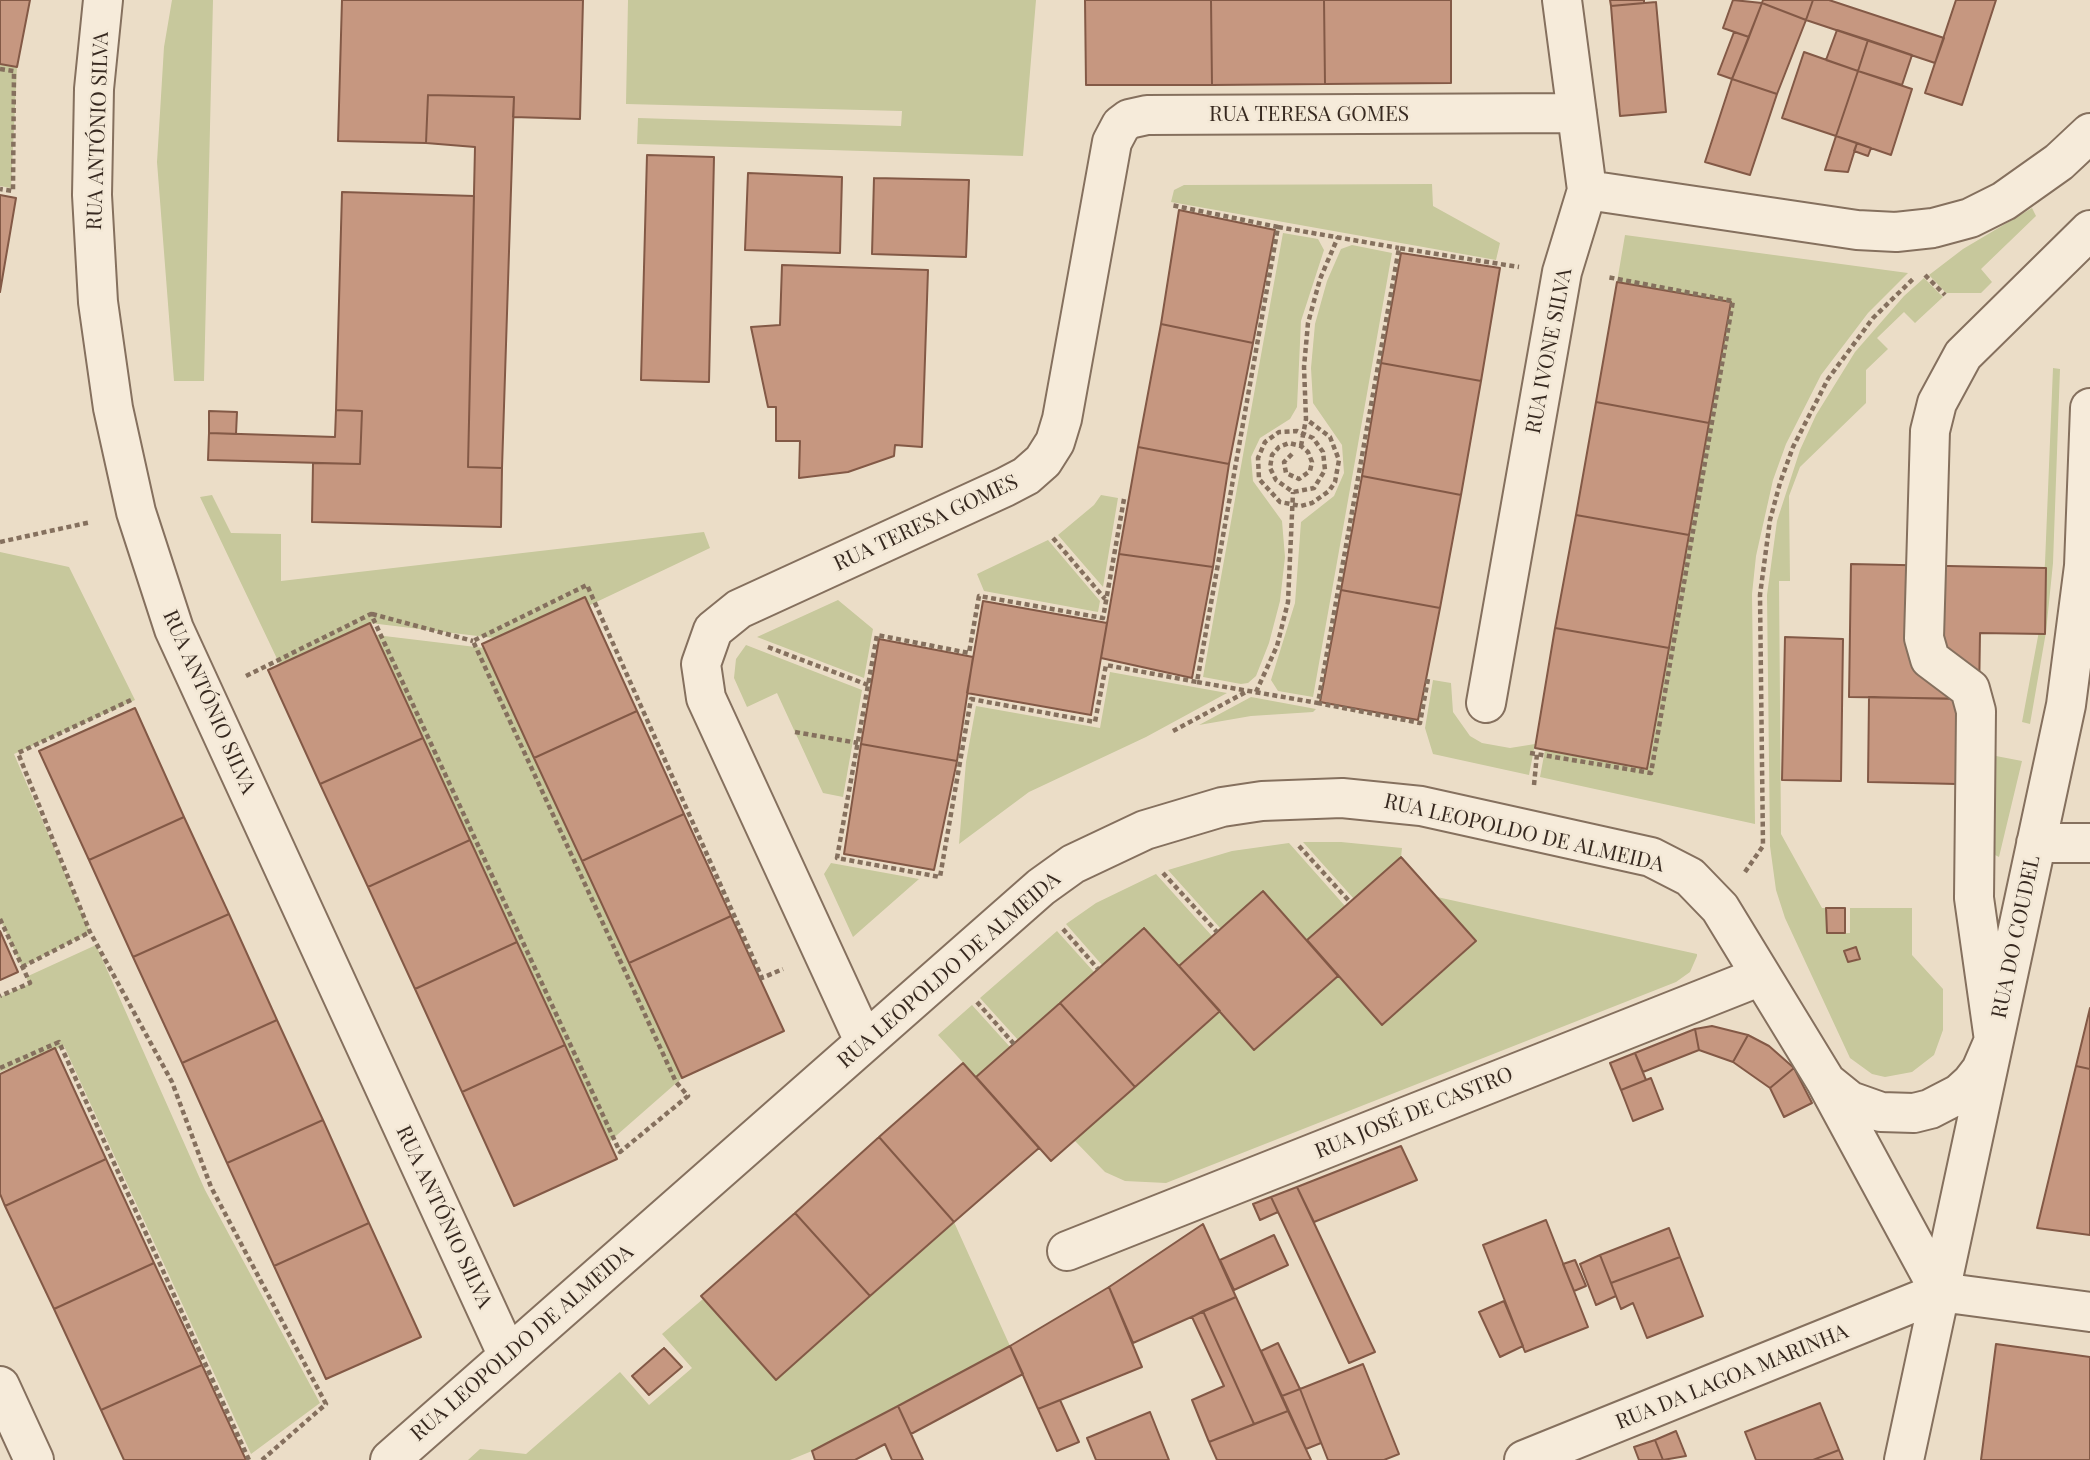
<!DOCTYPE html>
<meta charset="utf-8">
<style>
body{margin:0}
canvas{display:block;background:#ebddc7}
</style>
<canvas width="2090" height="1460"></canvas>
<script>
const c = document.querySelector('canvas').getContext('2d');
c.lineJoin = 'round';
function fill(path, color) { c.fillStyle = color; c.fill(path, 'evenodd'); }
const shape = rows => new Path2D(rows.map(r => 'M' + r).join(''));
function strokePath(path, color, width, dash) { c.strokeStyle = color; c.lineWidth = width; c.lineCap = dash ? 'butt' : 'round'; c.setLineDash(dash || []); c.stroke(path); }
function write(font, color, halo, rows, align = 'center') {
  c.font = font + ' "Playfair Display",serif'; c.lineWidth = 5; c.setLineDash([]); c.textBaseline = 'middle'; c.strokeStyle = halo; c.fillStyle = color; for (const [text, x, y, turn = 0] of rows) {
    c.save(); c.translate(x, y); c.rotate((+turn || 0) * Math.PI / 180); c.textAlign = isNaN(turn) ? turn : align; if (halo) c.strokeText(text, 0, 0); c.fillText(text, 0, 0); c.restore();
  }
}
fill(shape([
 [172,0,213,0,204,381,174,381,157,162,164,47],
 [628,0,1036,0,1023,156,637,144,638,118,901,126,902,111,626,104],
 [0,64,17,67,11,188,0,186],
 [1432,184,1433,206,1500,243,1496,260,1171,202,1174,190,1184,185],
 [2032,208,2036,216,1981,269,1992,282,1981,293,1946,293,1929,275,1963,249],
 [1283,233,1318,239,1324,250,1301,321,1297,407,1290,419,1260,438,1251,457,1253,481,1282,521,1285,557,1280,601,1269,643,1256,676,1248,683,1241,684,1203,677],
 [1625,235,1908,273,1868,313,1821,375,1786,444,1773,480,1756,556,1752,594,1755,824,1540,777,1545,750,1648,769,1731,303,1617,282],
 [1352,245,1392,253,1313,697,1278,691,1271,680,1295,603,1301,522,1334,496,1344,473,1342,445,1313,403,1311,368,1315,324,1327,281,1341,249],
 [1924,278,1943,297,1915,323,1904,312,1877,338,1888,349,1866,370,1866,403,1800,467,1789,496,1790,581,1779,581,1781,834,1822,908,1826,908,1827,933,1850,933,1850,908,1912,908,1912,955,1943,989,1943,1030,1934,1055,1912,1072,1885,1077,1872,1074,1850,1058,1785,918,1776,890,1770,846,1767,595,1777,521,1800,450,1816,415,1855,352,1904,296],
 [2053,368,2060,369,2053,563,2046,632,2030,724,2022,722,2039,631,2045,563],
 [212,495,231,533,281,534,281,581,704,532,710,548,588,606,584,597,494,638,370,623,280,665,200,497],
 [1101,495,1118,498,1103,587,1058,535,1094,505],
 [1048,540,1100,601,1098,612,984,591,977,574],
 [0,552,69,567,135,700,14,754,90,932,22,967,0,919],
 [838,600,873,629,864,678,757,637],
 [376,635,484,648,682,1078,609,1142],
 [746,645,862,690,843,797,823,793,777,693,747,707,734,678,736,659],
 [1110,672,1227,693,1146,737,1029,792,959,844,966,762,976,706,1100,728],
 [1433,680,1451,683,1453,712,1470,736,1482,743,1510,748,1535,744,1529,775,1433,754,1425,728],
 [1251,697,1316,709,1313,712,1251,716,1199,725],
 [1996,756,2022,761,1999,857,1995,855],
 [1303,842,1341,842,1402,848,1401,857,1354,899],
 [1289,843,1345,906,1307,940,1263,891,1221,929,1168,870,1232,851],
 [831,863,919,879,853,937,824,874],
 [1156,874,1212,936,1179,966,1144,928,1102,965,1066,924,1096,903],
 [1437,897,1697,954,1697,956,1690,972,1676,982,1166,1183,1125,1181,1105,1172,1074,1140,1220,1011,1254,1050,1338,976,1382,1025,1476,942],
 [1057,931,1094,972,1018,1040,980,998],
 [96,945,205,1190,320,1403,251,1454,64,1046,0,1072,0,997,29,984,26,977],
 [972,1005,1010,1047,976,1077,938,1035],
 [954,1222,1010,1346,812,1451,790,1460,468,1460,480,1449,526,1454,620,1372,649,1405,692,1368,662,1334,703,1299,776,1380]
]), '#c7c89c');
const building = shape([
 [0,0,30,0,17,67,0,64,0,0],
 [342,0,583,0,580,119,513,117,514,97,428,95,426,143,338,141,342,0],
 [1085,0,1211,0,1212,85,1086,85,1085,0],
 [1211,0,1324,0,1325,84,1212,85,1211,0],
 [1324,0,1451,0,1451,83,1325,84,1324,0],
 [1610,0,1644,0,1644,3,1611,6,1610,0],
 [1733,0,1762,3,1749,37,1723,28,1733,0],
 [1763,0,1813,0,1806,20,1762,3,1763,0],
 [1813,0,1829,0,1944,38,1935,63,1806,20,1813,0],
 [1956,0,1996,0,1962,105,1925,93,1956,0],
 [1656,2,1666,112,1620,116,1611,6,1656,2],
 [1762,3,1806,20,1777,94,1732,79,1762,3],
 [1837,30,1868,40,1858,71,1826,60,1837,30],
 [1734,32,1749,37,1732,79,1718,74,1734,32],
 [1868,40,1912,55,1902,85,1858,71,1868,40],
 [1804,52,1858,71,1836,136,1782,118,1804,52],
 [1858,71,1912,89,1891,155,1836,136,1858,71],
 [1732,79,1777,94,1750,175,1705,162,1732,79],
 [428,95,514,97,502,468,468,467,475,147,426,143,428,95],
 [1836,136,1857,143,1848,172,1825,170,1836,136],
 [1857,143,1871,148,1868,156,1854,151,1857,143],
 [647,155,714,157,709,382,641,380,647,155],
 [748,173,842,177,840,253,745,250,748,173],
 [874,178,969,180,966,257,872,254,874,178],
 [342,192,474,196,468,467,502,468,501,527,312,522,313,463,360,464,362,411,336,410,342,192],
 [0,195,16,198,0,292,0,195],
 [1179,210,1275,230,1253,343,1161,324,1179,210],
 [1401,253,1500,268,1481,381,1381,363,1401,253],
 [782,265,928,270,922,447,895,445,894,456,848,472,799,478,800,441,776,441,776,407,768,407,751,327,780,325,782,265],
 [1617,282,1731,302,1709,423,1596,402,1617,282],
 [1161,324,1253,343,1229,464,1138,447,1161,324],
 [1381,363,1481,381,1461,495,1362,476,1381,363],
 [1596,402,1709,423,1689,535,1576,515,1596,402],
 [336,410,362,411,360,464,208,460,209,433,335,437,336,410],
 [209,411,237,412,236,434,209,433,209,411],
 [1138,447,1229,464,1213,567,1119,554,1138,447],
 [1362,476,1461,495,1440,608,1341,590,1362,476],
 [1576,515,1689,535,1669,648,1555,628,1576,515],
 [1119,554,1213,567,1192,678,1101,658,1119,554],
 [1851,564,2046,568,2045,634,1980,633,1979,699,1849,697,1851,564],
 [1341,590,1440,608,1418,720,1320,702,1341,590],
 [585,597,637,711,534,758,482,644,585,597],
 [983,601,1107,623,1091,715,967,693,983,601],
 [370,623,423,738,320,784,268,670,370,623],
 [1555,628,1669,648,1647,769,1535,748,1555,628],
 [1785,637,1843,639,1841,781,1782,780,1785,637],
 [879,639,973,657,957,761,861,744,879,639],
 [1869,697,1958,699,1957,784,1868,782,1869,697],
 [135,708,184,817,89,860,39,751,135,708],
 [637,711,684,814,582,861,534,758,637,711],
 [423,738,470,840,368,887,320,784,423,738],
 [861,744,957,761,934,870,844,854,861,744],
 [684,814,731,916,629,963,582,861,684,814],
 [184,817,229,914,133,957,89,860,184,817],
 [470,840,517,942,415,989,368,887,470,840],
 [1401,857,1476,941,1382,1025,1307,940,1401,857],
 [1263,891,1338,976,1254,1050,1179,966,1263,891],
 [1826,908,1845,908,1845,933,1827,933,1826,908],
 [229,914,277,1020,182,1063,133,957,229,914],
 [731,916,784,1031,682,1078,629,963,731,916],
 [1144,928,1220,1011,1135,1087,1060,1003,1144,928],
 [0,931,18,972,0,980,0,931],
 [517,942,565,1045,462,1092,415,989,517,942],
 [1856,947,1860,959,1848,962,1844,951,1856,947],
 [1060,1003,1135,1087,1051,1161,976,1077,1060,1003],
 [2090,1008,2090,1069,2076,1066,2090,1008],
 [277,1020,323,1120,227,1163,182,1063,277,1020],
 [1712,1026,1748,1035,1733,1062,1699,1050,1695,1029,1712,1026],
 [1695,1029,1699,1050,1643,1072,1635,1053,1695,1029],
 [1748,1035,1769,1046,1794,1068,1770,1088,1733,1062,1748,1035],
 [565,1045,617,1159,514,1206,462,1092,565,1045],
 [55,1048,106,1159,5,1206,0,1194,0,1074,55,1048],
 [1635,1053,1646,1080,1621,1090,1610,1063,1635,1053],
 [963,1063,1039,1148,954,1222,879,1137,963,1063],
 [2076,1066,2090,1069,2090,1235,2037,1228,2076,1066],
 [1794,1068,1812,1103,1784,1117,1770,1088,1794,1068],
 [1651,1078,1663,1109,1633,1121,1621,1090,1651,1078],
 [323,1120,369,1223,274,1266,227,1163,323,1120],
 [879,1137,954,1222,870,1296,795,1213,879,1137],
 [1401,1146,1417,1180,1314,1222,1297,1187,1401,1146],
 [106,1159,154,1263,54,1309,5,1206,106,1159],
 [1297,1187,1375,1352,1349,1363,1271,1197,1297,1187],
 [1271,1197,1278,1212,1260,1220,1253,1204,1271,1197],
 [795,1213,870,1296,776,1380,701,1296,795,1213],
 [1546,1220,1588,1327,1525,1352,1483,1245,1546,1220],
 [369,1223,421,1337,326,1379,274,1266,369,1223],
 [1203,1224,1236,1297,1133,1343,1109,1287,1203,1224],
 [1669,1228,1680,1257,1611,1283,1600,1255,1669,1228],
 [1274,1235,1288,1265,1234,1290,1220,1260,1274,1235],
 [1600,1255,1616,1296,1596,1305,1580,1264,1600,1255],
 [1680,1257,1703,1316,1647,1338,1633,1303,1621,1309,1611,1283,1680,1257],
 [1575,1260,1586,1286,1574,1291,1563,1264,1575,1260],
 [154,1263,202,1365,101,1410,54,1309,154,1263],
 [1109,1287,1142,1367,1038,1409,1010,1346,1109,1287],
 [1236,1297,1288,1411,1254,1424,1203,1311,1236,1297],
 [1504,1301,1523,1346,1500,1357,1479,1312,1504,1301],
 [1203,1311,1254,1424,1209,1442,1192,1400,1224,1386,1192,1317,1203,1311],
 [1278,1343,1300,1389,1282,1396,1261,1351,1278,1343],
 [1996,1344,2090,1357,2090,1460,1981,1460,1996,1344],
 [1010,1346,1023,1374,911,1434,898,1406,1010,1346],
 [664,1348,682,1367,649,1395,632,1376,664,1348],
 [1363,1364,1399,1454,1384,1460,1328,1460,1300,1389,1363,1364],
 [202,1365,246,1460,124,1460,101,1410,202,1365],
 [1300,1389,1321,1443,1306,1449,1282,1396,1300,1389],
 [1060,1400,1079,1442,1057,1451,1038,1409,1060,1400],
 [1820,1403,1839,1450,1813,1460,1756,1460,1745,1432,1820,1403],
 [898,1406,923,1460,892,1460,885,1444,855,1460,815,1460,812,1451,898,1406],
 [1288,1411,1311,1460,1217,1460,1209,1442,1288,1411],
 [1150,1412,1169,1460,1096,1460,1087,1438,1150,1412],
 [1676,1431,1686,1456,1663,1460,1655,1440,1676,1431],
 [1655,1440,1663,1460,1639,1460,1634,1447,1655,1440],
 [1839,1450,1843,1460,1813,1460,1839,1450]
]);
fill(building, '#c69780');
strokePath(building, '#835946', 2);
const minor = shape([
 [103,0,94,89,92,195,98,302,113,408,136,512,174,629,508,1356],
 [1587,190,1857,230,1896,232,1933,228,1970,218,2004,201,2059,162,2090,133],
 [1486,703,1562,272,1587,190,1562,0],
 [2036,843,2090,843],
 [864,1041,706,698,701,664,713,630,739,609,1005,487,1026,476,1043,461,1055,442,1062,419,1112,142,1121,125,1129,119,1147,115,1577,113],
 [1829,1084,1850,1101,1881,1112,1914,1113,1930,1109,1959,1094,1971,1083,1981,1070,1994,1040,1974,898,1976,711,1970,689,1930,659,1924,638,1930,431,1937,403,1963,355,2090,230],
 [1067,1251,1761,976],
 [1940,1292,2090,1312],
 [0,1386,34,1460],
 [390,1460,1041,887,1073,864,1145,830,1222,807,1262,801,1342,798,1421,806,1651,857,1690,877,1720,908,1825,1080,1940,1292],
 [1524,1460,1940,1292],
 [1904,1460,2066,705,2084,566,2090,408]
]);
strokePath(minor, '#85705e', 42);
strokePath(shape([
 [0,69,14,71,13,191,0,189],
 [1278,227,1399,248],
 [1925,275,1945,295],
 [1301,446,1306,419,1304,367,1308,323,1320,279,1338,237],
 [1292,454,1284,462,1286,473,1299,479,1310,471,1312,462,1308,452,1301,446,1289,443,1279,447,1272,455,1270,468,1276,480,1293,492,1314,488,1325,470,1323,452,1313,438,1297,431,1279,432,1265,442,1258,458,1259,479,1280,502,1301,506,1312,503,1329,491,1335,482,1339,460,1330,437,1306,419],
 [1124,499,1103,618,979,596,969,653,877,635,837,858,940,877,971,699,1095,722,1106,665,1197,682,1278,227,1171,205],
 [1053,538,1105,599],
 [0,542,91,522],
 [372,614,473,641],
 [768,647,868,685],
 [246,676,371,614,620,1152,688,1096,676,1082,473,641,587,585,762,978,783,969],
 [1428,679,1420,723,1318,703,1399,248,1519,267],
 [1197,682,1318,703],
 [1256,692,1277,646,1288,602,1293,492],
 [131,700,18,753,90,932,172,1082,211,1187,326,1404,262,1460],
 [1173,731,1246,692],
 [795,732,858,743],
 [1530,753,1651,773,1733,301,1607,277],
 [1534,785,1537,754],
 [1299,846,1350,902],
 [1745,872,1763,846,1760,595,1770,520,1780,483,1793,447,1828,379,1873,318,1915,277],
 [1163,873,1217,932],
 [0,919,30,983,0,996],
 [1063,929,1098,969],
 [22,967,90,932],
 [977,1002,1014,1044],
 [0,1068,59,1042,249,1460]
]), '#85705e', 4.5, [5, 3.5]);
strokePath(minor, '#f6ebda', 38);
write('21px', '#372920', '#f3e8d6', [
 ["RUA TERESA GOMES",1309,114],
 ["RUA ANTÓNIO SILVA",98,131,-88],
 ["RUA IVONE SILVA",1549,351,-79],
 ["RUA TERESA GOMES",926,523,-25],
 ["RUA ANTÓNIO SILVA",209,702,66],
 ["RUA LEOPOLDO DE ALMEIDA",1524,833,13],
 ["RUA DO COUDEL",2016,937,-78],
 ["RUA LEOPOLDO DE ALMEIDA",949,970,-41],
 ["RUA JOSÉ DE CASTRO",1414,1113,-22],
 ["RUA ANTÓNIO SILVA",444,1217,65],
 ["RUA LEOPOLDO DE ALMEIDA",522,1343,-41],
 ["RUA DA LAGOA MARINHA",1732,1377,-22]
]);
</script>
